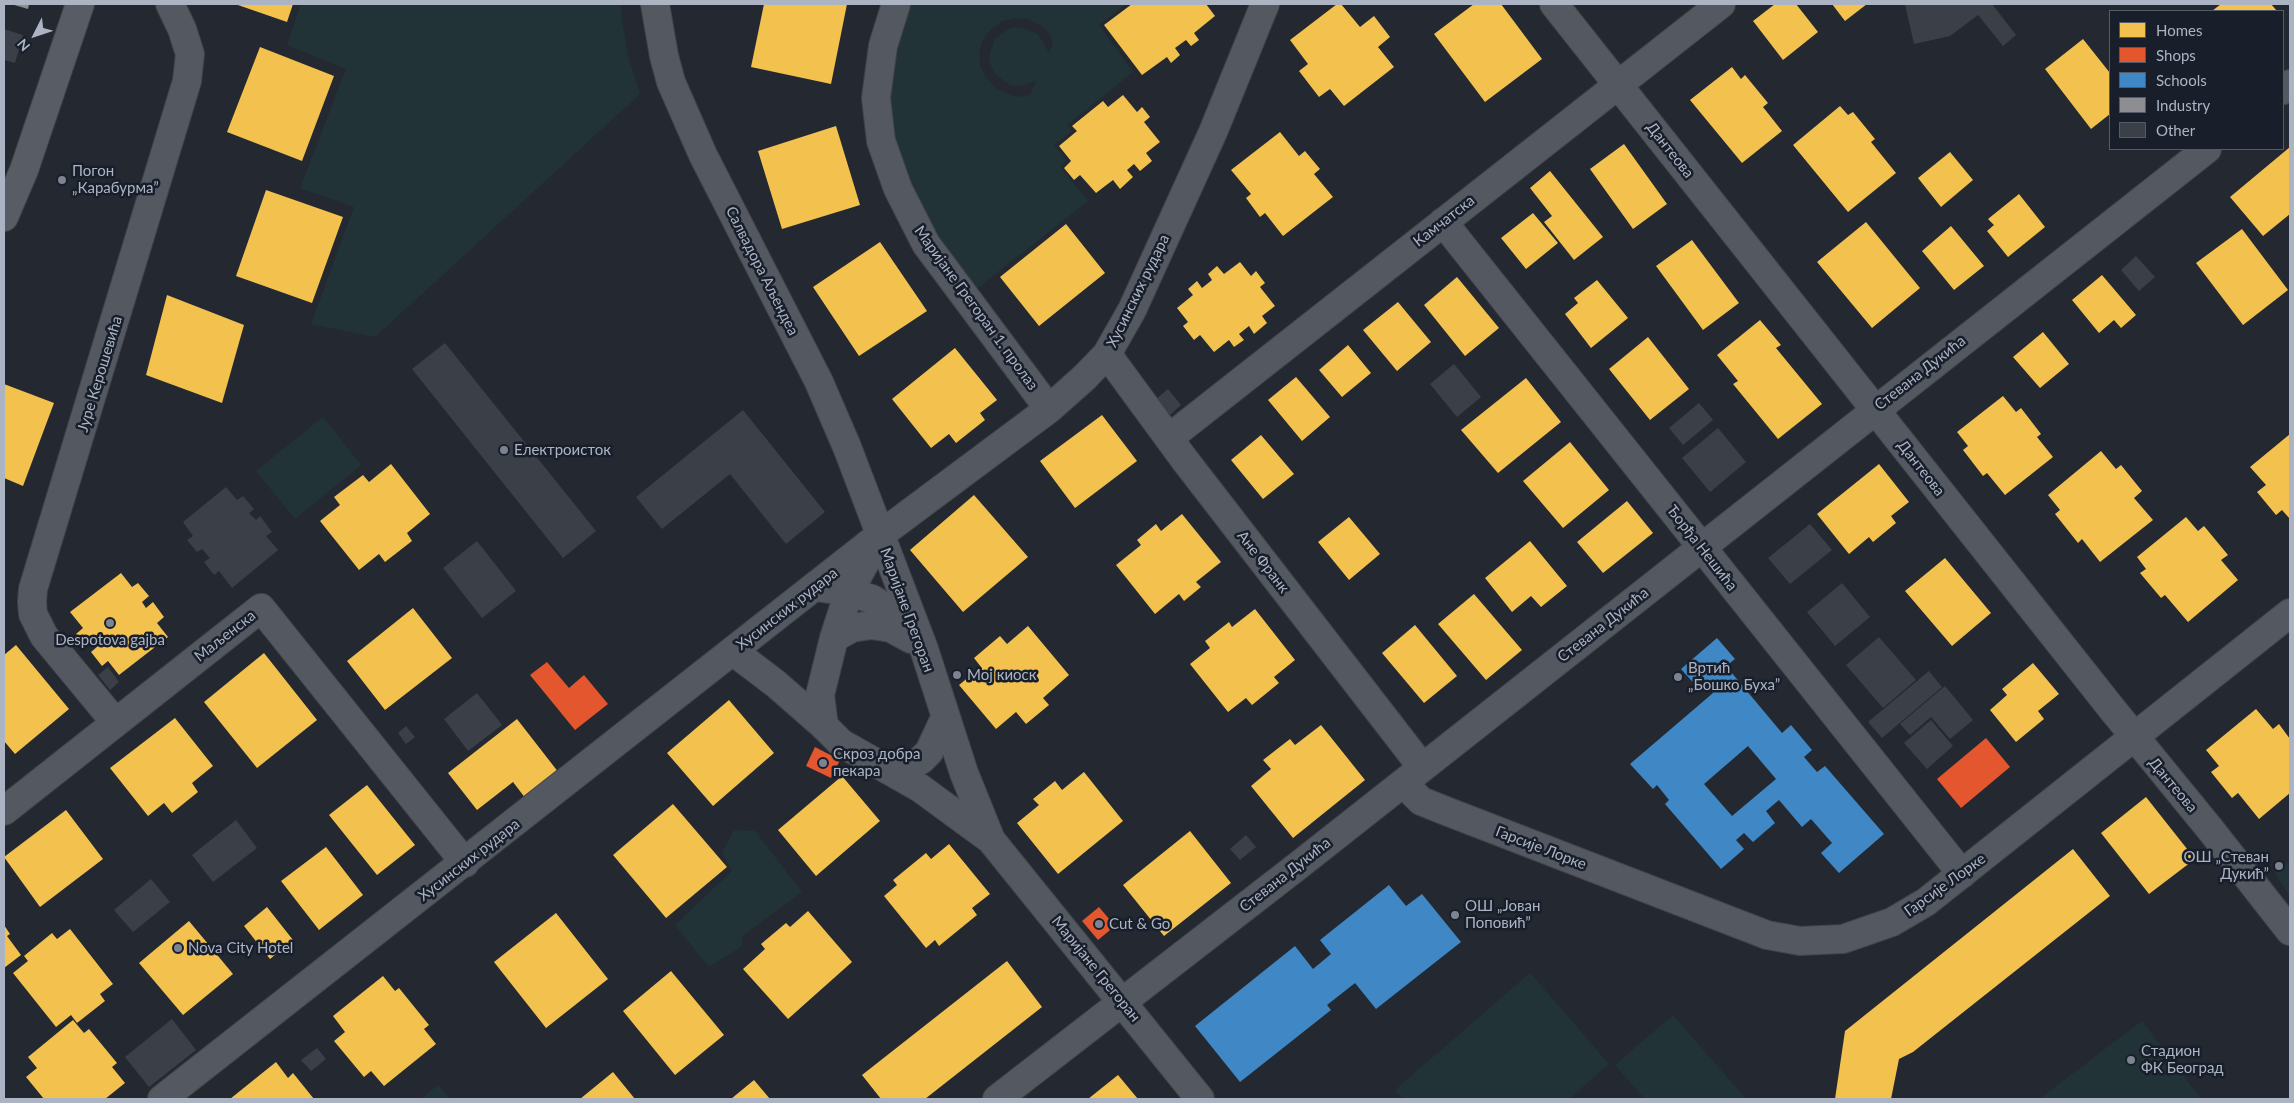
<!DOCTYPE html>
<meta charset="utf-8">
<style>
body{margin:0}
#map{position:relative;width:2294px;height:1103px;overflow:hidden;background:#242931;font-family:Lato,sans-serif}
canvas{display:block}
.frame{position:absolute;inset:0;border:5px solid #acb4c4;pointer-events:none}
.legend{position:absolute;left:2109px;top:10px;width:175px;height:140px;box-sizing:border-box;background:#181f2b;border:1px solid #535b68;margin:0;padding:6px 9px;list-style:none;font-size:15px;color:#acb4c4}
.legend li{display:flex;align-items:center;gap:10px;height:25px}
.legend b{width:25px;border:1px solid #535b68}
.north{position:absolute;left:10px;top:10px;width:50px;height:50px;-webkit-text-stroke:4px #181f2b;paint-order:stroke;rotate:229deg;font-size:14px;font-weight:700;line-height:20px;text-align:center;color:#acb4c4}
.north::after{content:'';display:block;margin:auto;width:18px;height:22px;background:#acb4c4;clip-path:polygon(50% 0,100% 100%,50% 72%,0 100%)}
</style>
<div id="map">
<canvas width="2294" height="1103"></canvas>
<div class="frame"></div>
<ul class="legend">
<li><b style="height:14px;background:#f2c14e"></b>Homes</li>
<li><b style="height:14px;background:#e4572e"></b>Shops</li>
<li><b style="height:14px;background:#3f88c5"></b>Schools</li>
<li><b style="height:14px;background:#8d8d92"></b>Industry</li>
<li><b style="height:14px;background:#3b4048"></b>Other</li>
</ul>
<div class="north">N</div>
</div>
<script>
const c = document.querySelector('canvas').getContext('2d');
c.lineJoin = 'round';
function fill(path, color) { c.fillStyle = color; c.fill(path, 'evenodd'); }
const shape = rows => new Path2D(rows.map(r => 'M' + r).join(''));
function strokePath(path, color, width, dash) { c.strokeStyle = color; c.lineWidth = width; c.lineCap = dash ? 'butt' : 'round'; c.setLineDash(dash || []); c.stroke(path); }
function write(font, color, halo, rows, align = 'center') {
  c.font = font + ' Lato,sans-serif'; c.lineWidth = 5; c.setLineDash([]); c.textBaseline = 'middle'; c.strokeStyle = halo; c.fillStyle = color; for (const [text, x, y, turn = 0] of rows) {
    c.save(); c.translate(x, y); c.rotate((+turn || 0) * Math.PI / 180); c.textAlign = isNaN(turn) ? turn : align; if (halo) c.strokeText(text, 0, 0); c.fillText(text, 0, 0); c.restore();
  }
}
fill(shape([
 [301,4,621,4,621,14,628,56,640,94,375,337,311,324,354,207,300,188,346,69,287,45],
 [896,4,1126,4,1099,25,1133,72,1067,125,1072,131,1054,145,1067,161,1060,167,1088,201,966,297,881,141],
 [1015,18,1028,19,1040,25,1050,34,1053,44,1049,53,1038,34,1020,27,1010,28,995,39,989,56,991,66,995,74,1010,85,1020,86,1036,81,1030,95,1016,97,998,90,985,77,980,65,979,52,983,39,991,29,1002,21],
 [323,417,361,465,295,519,256,471],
 [734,830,755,831,802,892,742,936,742,946,709,967,675,925,732,871,722,853],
 [2290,861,2290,896,2275,874],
 [1530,973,1609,1064,1569,1099,1403,1099,1395,1090],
 [1673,1015,1746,1099,1645,1099,1615,1065],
 [2142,1021,2201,1099,2039,1099],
 [438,1085,450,1099,421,1099]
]), '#213337');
fill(shape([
 [235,4,293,4,287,22],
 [764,4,847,4,831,84,751,67],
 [1132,4,1206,4,1215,16,1194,33,1199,40,1191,46,1186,40,1175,48,1180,55,1171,63,1167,57,1142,75,1104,25],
 [1337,4,1341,4,1360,27,1374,16,1390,37,1378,47,1394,67,1344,106,1330,89,1319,97,1299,71,1308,64,1290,40],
 [1474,4,1501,4,1542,59,1485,102,1434,34],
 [1775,4,1796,4,1818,32,1783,60,1753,21],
 [1832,4,1867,4,1845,21],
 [2221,4,2271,4,2277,11,2212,11],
 [2083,39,2110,73,2110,114,2091,129,2045,69],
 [260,47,334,76,302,161,227,132],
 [1732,67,1741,79,1745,75,1768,103,1763,107,1782,131,1742,163,1690,100],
 [1123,95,1137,112,1142,107,1150,117,1144,122,1160,142,1146,153,1152,161,1140,171,1134,164,1127,170,1133,177,1120,189,1113,180,1096,193,1080,175,1074,180,1064,168,1071,161,1059,146,1077,131,1072,126,1103,101,1108,107],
 [1840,106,1848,115,1853,112,1875,139,1871,142,1896,173,1848,212,1793,145],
 [836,126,860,205,782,229,758,151],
 [1280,132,1299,156,1305,151,1320,169,1314,174,1333,197,1283,236,1265,213,1260,217,1246,198,1251,194,1231,170],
 [1624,144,1667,204,1633,229,1590,169],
 [2290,147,2290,214,2263,236,2230,197],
 [1950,152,1973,180,1941,207,1918,178],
 [1550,171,1603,237,1574,260,1544,222,1552,216,1530,188],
 [266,190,343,217,312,303,236,276],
 [2019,194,2045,227,2008,257,1987,231,1994,225,1988,219],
 [1533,213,1558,243,1526,269,1501,238],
 [1866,222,1920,288,1872,328,1817,262],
 [1066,224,1105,273,1039,326,1000,277],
 [1951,226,1984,266,1954,290,1922,251],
 [2242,229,2288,290,2243,325,2196,263],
 [1692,240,1739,303,1703,330,1656,266],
 [880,242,927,311,859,356,813,287],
 [1240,262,1251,276,1256,271,1265,283,1260,287,1275,306,1262,316,1267,323,1254,334,1249,326,1239,334,1244,340,1234,347,1229,340,1214,352,1200,335,1194,340,1183,326,1188,322,1177,308,1193,295,1188,289,1197,281,1202,288,1212,280,1208,274,1217,266,1224,274],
 [2102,275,2136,315,2121,328,2114,320,2099,333,2072,300],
 [1457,277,1499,328,1465,356,1424,305],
 [1597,280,1628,318,1591,348,1565,314,1578,303,1574,298],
 [167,295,244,325,222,403,146,375],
 [1398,302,1431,342,1397,371,1363,330],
 [1760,320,1781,345,1776,348,1822,404,1778,439,1733,384,1738,381,1717,355],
 [2043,332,2069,364,2040,388,2013,357],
 [1648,337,1689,389,1650,420,1609,369],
 [1348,345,1371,373,1342,397,1319,370],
 [955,348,997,400,980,413,985,420,956,443,949,434,931,448,892,399],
 [1296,377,1330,417,1302,441,1268,400],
 [1526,378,1561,422,1498,473,1461,430],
 [4,384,54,403,23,486,4,478],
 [2003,396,2016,412,2021,408,2041,434,2037,437,2053,457,2005,495,1987,473,1983,476,1963,450,1968,446,1957,432],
 [1102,415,1137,461,1075,508,1040,461],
 [2290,434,2290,519,2282,510,2276,515,2257,492,2266,485,2250,467],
 [1261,435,1294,474,1263,499,1231,460],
 [1570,442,1609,490,1563,528,1523,481],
 [2101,451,2116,469,2121,465,2142,491,2134,498,2153,520,2100,562,2082,539,2078,543,2055,514,2060,510,2048,495],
 [391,464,430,514,407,533,412,541,385,562,379,554,359,570,320,521,340,505,334,497,363,475,369,482],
 [1879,464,1909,502,1891,516,1896,523,1873,542,1869,537,1849,554,1817,514],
 [974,495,1028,557,963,612,910,550],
 [1627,501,1653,533,1603,573,1577,542],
 [1182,514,1221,562,1196,582,1201,587,1184,601,1179,594,1155,614,1116,565,1141,545,1137,540,1156,524,1161,531],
 [1349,517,1380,554,1349,580,1318,542],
 [2186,517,2198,531,2204,526,2228,555,2221,560,2238,580,2188,622,2165,595,2161,598,2140,573,2146,569,2137,557],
 [1530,541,1567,586,1541,607,1531,596,1512,612,1485,578],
 [1945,558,1991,613,1952,646,1905,591],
 [121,573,132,587,138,583,149,596,142,602,146,608,153,602,164,617,157,623,168,637,119,675,108,661,102,666,91,652,98,646,91,638,84,644,76,634,83,628,70,612],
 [1474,594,1522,650,1486,680,1438,624],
 [413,608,452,658,385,710,347,661],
 [1255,609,1295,660,1274,677,1279,683,1252,705,1246,698,1228,712,1190,664,1210,648,1205,641,1229,622,1232,627],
 [1415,625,1457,676,1424,703,1382,653],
 [1028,626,1069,675,1043,698,1049,705,1026,724,1016,712,996,729,959,685,981,667,974,658,1000,636,1007,644],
 [16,645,69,709,15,754,4,741,4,655],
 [264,653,317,720,257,768,204,702],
 [2033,663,2059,694,2038,711,2044,719,2016,742,1990,710,2007,695,2002,689],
 [729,700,774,753,713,806,667,753],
 [2256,709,2273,729,2279,724,2290,739,2290,793,2259,819,2238,793,2232,798,2211,772,2219,766,2206,750],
 [175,718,213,766,192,783,198,792,172,813,164,803,148,816,110,768],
 [517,719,559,773,526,799,513,782,477,810,448,773],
 [1321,725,1365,780,1293,838,1251,786,1271,769,1263,760,1290,739,1295,745],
 [1084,772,1123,821,1058,874,1017,823,1039,805,1033,799,1055,781,1062,790],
 [842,776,880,821,816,876,778,830],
 [367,785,415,845,377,875,329,815],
 [2146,797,2195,859,2149,894,2101,833],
 [673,804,727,867,666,918,613,855],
 [66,810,103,859,40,907,4,857],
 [1190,831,1231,883,1164,936,1123,885],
 [949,844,990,894,972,908,977,915,939,946,935,940,926,948,884,896,897,885,893,880,926,853,931,859],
 [326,847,363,895,319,930,281,881],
 [2073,849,2110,896,1913,1052,1899,1059,1891,1099,1835,1099,1845,1031],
 [267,907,293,940,270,959,244,926],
 [808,911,852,962,788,1019,743,969,765,949,761,944,786,923,790,927],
 [556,913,608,979,546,1028,494,962],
 [189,921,233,974,183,1015,139,963],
 [4,925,10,934,7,936,21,955,4,968],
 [70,929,113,984,100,994,105,1001,77,1023,71,1015,56,1027,13,973,28,961,24,956,52,933,57,939],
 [1007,961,1042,1007,925,1099,881,1099,862,1075],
 [671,971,724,1035,675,1075,623,1011],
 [383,976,395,991,399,988,429,1025,424,1029,436,1044,384,1086,371,1071,364,1077,334,1041,345,1032,333,1016],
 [73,1020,84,1033,89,1029,117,1063,112,1067,125,1083,105,1099,44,1099,26,1077,37,1068,28,1057],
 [276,1062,288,1078,293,1073,314,1099,230,1099],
 [613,1072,635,1099,580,1099],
 [1118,1075,1138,1099,1088,1099],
 [754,1080,770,1099,731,1099]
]), '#f2c14e');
fill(shape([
 [547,662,569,688,584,675,608,704,575,730,530,675],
 [1986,738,2010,767,1961,808,1937,779],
 [815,747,840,760,831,778,806,766],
 [1099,907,1115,926,1098,940,1082,921]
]), '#e4572e');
fill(shape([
 [1717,638,1735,659,1726,666,1782,733,1791,725,1812,750,1804,757,1817,772,1825,766,1884,834,1839,873,1821,853,1832,843,1811,819,1802,827,1779,800,1766,811,1775,823,1753,842,1744,833,1736,840,1744,849,1721,869,1665,804,1669,800,1657,785,1653,789,1630,764,1713,693,1704,684,1699,689,1681,669],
 [1748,746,1776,779,1732,816,1704,784],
 [1389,885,1406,906,1422,894,1461,942,1376,1009,1355,983,1327,1005,1331,1010,1240,1082,1195,1026,1295,946,1313,969,1331,954,1320,940]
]), '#3f88c5');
fill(shape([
 [11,4,29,4,28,9]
]), '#8d8d92');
fill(shape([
 [1905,4,1992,4,2016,35,2003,46,1978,15,1950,36,1914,44],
 [4,29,23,35,15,63,4,60],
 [2136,256,2155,277,2139,291,2121,270],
 [445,343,596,531,563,558,412,369],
 [1454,364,1481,397,1457,417,1430,384],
 [1168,389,1181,405,1170,415,1156,399],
 [1699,403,1713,420,1683,445,1669,428],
 [743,410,825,512,786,544,730,474,662,529,636,497],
 [1718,428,1746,462,1710,492,1682,458],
 [226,487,237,500,243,496,254,509,249,513,256,520,260,516,272,532,266,536,278,550,232,588,219,571,214,575,204,562,210,558,202,549,197,552,187,540,193,536,183,522],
 [1810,524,1832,550,1790,584,1768,558],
 [477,541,516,591,482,618,443,568],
 [1842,583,1870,617,1835,646,1807,612],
 [1879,637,1916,680,1883,708,1846,665],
 [108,667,119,682,110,690,98,675],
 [1929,671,1942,687,1882,738,1868,722],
 [1945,686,1973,720,1950,739,1931,717,1910,735,1900,724],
 [477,693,502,725,468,751,444,719],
 [1931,720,1953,746,1927,769,1904,743],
 [406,726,415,737,406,744,398,733],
 [236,820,257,848,213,882,192,855],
 [1246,835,1256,847,1240,860,1230,849],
 [151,879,170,902,133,932,114,910],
 [172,1019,196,1050,149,1087,125,1057],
 [317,1048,326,1059,311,1071,301,1060]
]), '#3b4048');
const minor = shape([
 [896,4,883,46,876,98,881,141,898,189,926,244,1049,409],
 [1554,4,2112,709,2210,829,2290,931],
 [2283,90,2290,84],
 [1443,222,1962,874],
 [1107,354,1184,459,1422,767],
 [1169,438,1721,4],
 [734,652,776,684,824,726],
 [115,722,44,636,33,614,32,602,33,589,187,81,190,54,182,29,170,4],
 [1403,783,1421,801,1446,811,1767,935,1800,941,1843,939,1892,922,1926,902,2290,613],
 [4,811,261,608,465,863],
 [162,1099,880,535,1049,409,1085,377,1107,354,1132,310,1213,132,1265,4],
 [997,1099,1299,865,2207,149]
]);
const tertiary = shape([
 [655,4,664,56,671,82,703,155,819,382,847,447,924,649,964,773,991,840],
 [880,535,849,592,834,638,820,695,824,726,841,743,920,788,991,840,1200,1099],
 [816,587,849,592,872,599,888,609,914,637],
 [834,638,852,628,871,625,891,628,911,639],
 [887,769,904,768,921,760,929,752,945,718]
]);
const secondary = shape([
 [4,217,24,170,80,4]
]);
strokePath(minor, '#40434a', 30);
strokePath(tertiary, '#40434a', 30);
strokePath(secondary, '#40434a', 30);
strokePath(minor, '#545860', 28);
strokePath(tertiary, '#545860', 28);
strokePath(secondary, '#575c65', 28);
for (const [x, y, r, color] of [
 [62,180,5,"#7c8391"],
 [504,450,5,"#7c8391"],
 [110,623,5,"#7c8391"],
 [957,675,5,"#7c8391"],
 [1678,677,5,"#7c8391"],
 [823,763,5,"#7c8391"],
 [2279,866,5,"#7c8391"],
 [1455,915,5,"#7c8391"],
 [1099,924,5,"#7c8391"],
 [178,948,5,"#7c8391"],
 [2131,1060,5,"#7c8391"]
]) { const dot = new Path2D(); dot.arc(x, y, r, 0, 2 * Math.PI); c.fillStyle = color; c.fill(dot); strokePath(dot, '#181f2b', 2); }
write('15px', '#acb4c4', '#181f2b', [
 ["Дантеова",1670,150,52],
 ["Камчатска",1444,221,-38],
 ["Салвадора Аљендеа",762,271,63],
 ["Хусинских рудара",1138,291,-64],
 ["Маријане Грегоран 1. пролаз",976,308,54],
 ["Стевана Дукића",1920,373,-38],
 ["Јуре Керошевића",100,374,-73],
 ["Дантеова",1921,468,52],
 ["Ђорђа Нешића",1702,548,52],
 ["Ане Франк",1263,562,52],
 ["Хусинских рудара",787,609,-38],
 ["Маријане Грегоран",907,610,70],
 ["Стевана Дукића",1603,625,-38],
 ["Маљенска",225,636,-38],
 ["Дантеова",2173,785,50],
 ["Гарсије Лорке",1541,848,21],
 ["Хусинских рудара",469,860,-38],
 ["Стевана Дукића",1285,875,-38],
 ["Гарсије Лорке",1945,885,-36],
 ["Маријане Грегоран",1096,969,51]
]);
write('15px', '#acb4c4', '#181f2b', [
 ["Погон",72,171],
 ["„Карабурма”",72,188],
 ["Електроисток",514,450],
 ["Despotova gajba",110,640,"center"],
 ["Вртић",1688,668],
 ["„Бошко Буха”",1688,685],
 ["Мој киоск",967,675],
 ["Скроз добра",833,754],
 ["пекара",833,771],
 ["ОШ „Стеван",2269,857,"right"],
 ["Дукић”",2269,874,"right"],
 ["ОШ „Јован",1465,906],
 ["Поповић”",1465,923],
 ["Cut & Go",1109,924],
 ["Nova City Hotel",188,948],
 ["Стадион",2141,1051],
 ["ФК Београд",2141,1068]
], 'left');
</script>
